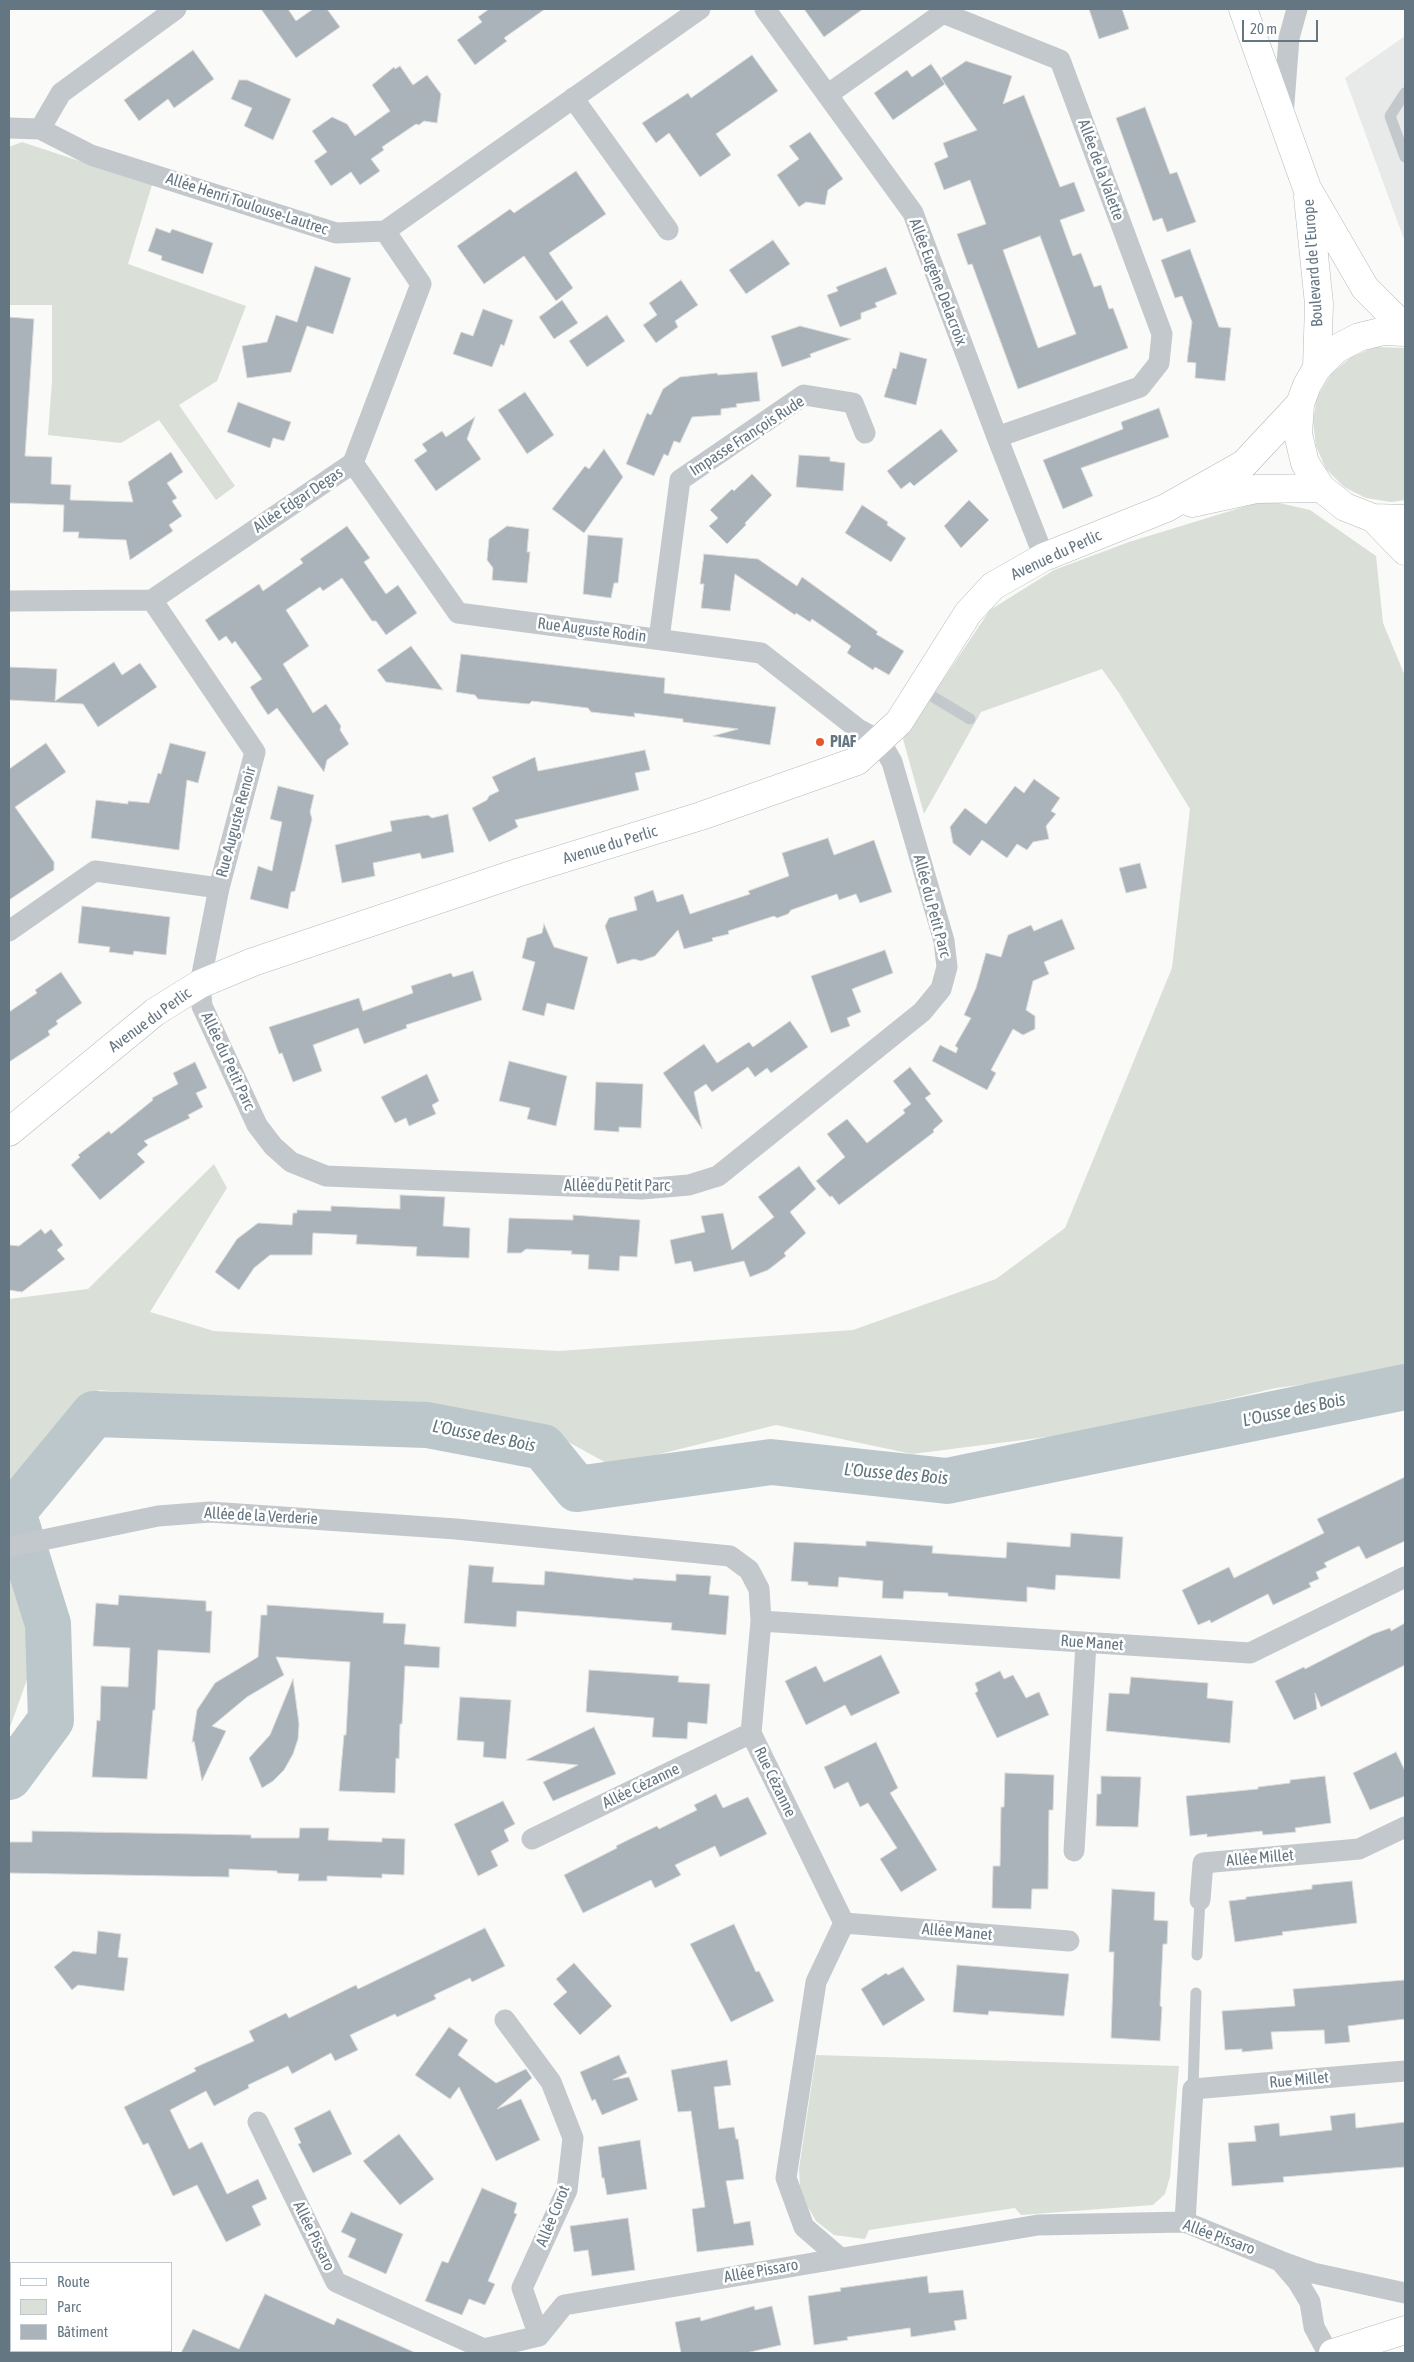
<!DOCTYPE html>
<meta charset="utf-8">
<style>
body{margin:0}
#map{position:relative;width:1414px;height:2362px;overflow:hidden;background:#fafaf8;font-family:"Asap Condensed",sans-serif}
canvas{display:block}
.frame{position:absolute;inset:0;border:10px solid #657683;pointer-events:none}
.legend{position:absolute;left:10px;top:2262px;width:162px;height:90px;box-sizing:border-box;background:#fff;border:1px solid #c1c8cd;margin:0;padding:6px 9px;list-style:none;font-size:15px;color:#657683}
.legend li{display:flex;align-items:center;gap:10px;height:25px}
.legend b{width:25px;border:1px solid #c1c8cd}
.scale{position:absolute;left:1242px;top:20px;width:76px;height:22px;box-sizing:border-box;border:2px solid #657683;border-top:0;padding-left:6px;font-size:15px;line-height:18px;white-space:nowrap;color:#657683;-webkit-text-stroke:4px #fff;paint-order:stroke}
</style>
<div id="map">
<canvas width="1414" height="2362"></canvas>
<div class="frame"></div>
<ul class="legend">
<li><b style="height:6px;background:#fff"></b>Route</li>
<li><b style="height:14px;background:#dadfd7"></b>Parc</li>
<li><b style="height:14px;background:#aab3b9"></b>Bâtiment</li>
</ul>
<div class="scale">20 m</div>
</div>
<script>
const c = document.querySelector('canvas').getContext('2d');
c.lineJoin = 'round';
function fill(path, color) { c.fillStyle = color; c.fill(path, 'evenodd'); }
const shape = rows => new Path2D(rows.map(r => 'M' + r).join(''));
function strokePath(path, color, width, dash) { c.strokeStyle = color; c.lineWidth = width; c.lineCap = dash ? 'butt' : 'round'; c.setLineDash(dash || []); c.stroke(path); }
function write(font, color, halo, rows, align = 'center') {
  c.font = font + ' "Asap Condensed",sans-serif'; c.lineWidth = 5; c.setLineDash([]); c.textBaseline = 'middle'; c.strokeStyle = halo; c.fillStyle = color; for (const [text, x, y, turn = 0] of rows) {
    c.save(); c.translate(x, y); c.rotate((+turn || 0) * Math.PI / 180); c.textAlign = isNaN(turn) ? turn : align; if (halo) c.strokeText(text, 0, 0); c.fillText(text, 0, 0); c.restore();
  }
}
fill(shape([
 [1405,36,1405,242,1345,78]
]), '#e8e9e9');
fill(shape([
 [22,142,152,185,128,264,246,306,217,381,179,405,235,486,216,500,159,420,121,443,48,435,52,381,52,305,9,305,9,147],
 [1375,347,1405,348,1405,500,1391,502,1366,498,1344,487,1326,469,1316,446,1313,421,1317,397,1331,374,1351,357],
 [1266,500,1310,510,1376,556,1383,623,1405,676,1405,1371,1276,1388,1086,1432,912,1454,776,1425,612,1466,541,1427,99,1390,9,1503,9,1299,88,1289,214,1164,227,1188,150,1312,214,1331,559,1351,853,1330,996,1279,1065,1228,1172,968,1190,809,1119,693,1102,669,981,712,924,814,903,739,990,610,1054,570,1129,542],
 [9,1548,35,1657,9,1730],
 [816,2055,1179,2066,1170,2177,1165,2194,1153,2205,1021,2215,1015,2208,869,2230,865,2239,834,2235,816,2221,807,2205,800,2186,799,2169]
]), '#dadfd7');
strokePath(shape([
 [9,1777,51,1720,48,1624,13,1512,94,1414,427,1425,543,1447,577,1489,771,1462,947,1481,1405,1387]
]), '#bbc7cb', 46);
const building = shape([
 [261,9,288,9,296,21,313,9,327,9,340,27,296,58,261,9],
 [489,9,545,9,504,38,507,41,475,65,457,40,482,22,478,17,489,9],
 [804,9,863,9,824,37,804,9],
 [1089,9,1122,9,1129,29,1099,39,1089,9],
 [193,50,214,79,174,108,168,99,139,121,124,100,193,50],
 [752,55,778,91,716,134,731,155,700,177,669,133,656,143,642,123,688,93,691,98,752,55],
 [966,61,1012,76,1003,104,1024,95,1060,187,1074,182,1085,211,1060,220,1073,256,1081,253,1094,287,1101,285,1109,309,1113,308,1128,348,1018,389,972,264,968,265,957,234,986,224,970,180,944,190,934,163,948,157,943,143,977,130,941,78,966,61],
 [1040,236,1076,334,1038,348,1003,250,1040,236],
 [931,64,945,84,893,120,874,93,907,70,912,77,931,64],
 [400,66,413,85,427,75,441,94,437,123,424,121,419,125,416,124,382,147,384,150,371,159,380,171,360,185,351,172,331,186,314,161,327,152,312,131,332,117,347,124,355,136,390,111,372,85,394,67,395,69,400,66],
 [239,80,247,80,291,99,273,140,244,126,252,108,231,99,239,80],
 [1145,107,1170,174,1177,172,1196,222,1167,232,1162,218,1153,221,1116,118,1145,107],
 [810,132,843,179,828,190,825,205,806,202,799,207,777,175,799,159,789,146,810,132],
 [576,171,606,214,549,253,573,288,556,301,524,256,484,284,457,246,510,209,514,213,576,171],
 [156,228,170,233,172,229,213,243,203,274,161,260,162,256,148,251,156,228],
 [773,240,790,264,746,294,729,270,773,240],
 [1190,249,1219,327,1231,328,1225,381,1195,378,1196,363,1187,362,1192,322,1182,296,1175,298,1161,260,1190,249],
 [315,266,351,278,333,334,307,326,291,372,247,378,242,346,267,342,276,315,297,322,315,266],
 [886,267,897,294,875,303,877,307,861,313,861,319,840,327,827,295,838,291,836,287,886,267],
 [681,280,698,305,675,321,678,327,656,343,643,325,657,315,649,303,681,280],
 [562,300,578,323,554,339,539,317,562,300],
 [483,309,513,320,504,346,501,344,492,367,453,354,461,332,473,336,483,309],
 [607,315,625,341,587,367,569,341,607,315],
 [9,317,34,319,25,456,52,457,51,484,71,485,70,500,133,502,128,482,171,452,183,472,167,483,177,498,172,501,182,516,169,525,173,531,130,560,126,540,78,538,79,532,63,532,64,505,9,503,9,317],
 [800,326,851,339,810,354,811,357,782,367,771,336,800,326],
 [900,352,927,359,916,405,884,397,893,368,896,369,900,352],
 [757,372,760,401,736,404,737,407,721,409,721,415,692,417,680,443,674,441,668,456,664,454,654,476,626,464,647,413,651,415,663,389,680,377,717,373,718,375,757,372],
 [525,392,554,435,527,454,498,410,525,392],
 [238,402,291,422,284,441,273,438,270,448,227,432,238,402],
 [1159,408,1169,437,1081,468,1093,496,1063,509,1043,460,1123,429,1121,422,1159,408],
 [475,417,467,439,481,459,436,491,414,460,427,451,422,444,442,431,446,437,475,417],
 [941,429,958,451,914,486,910,482,901,489,887,471,941,429],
 [604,449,623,477,584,533,552,509,585,466,589,469,604,449],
 [799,455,830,457,830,461,845,463,843,491,796,487,799,455],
 [752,474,772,495,745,523,746,525,727,544,709,526,718,518,710,510,732,489,734,491,752,474],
 [969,500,989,520,961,548,944,526,969,500],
 [862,505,888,522,887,525,906,538,891,562,845,533,862,505],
 [347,526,370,558,364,562,386,594,398,585,417,613,386,635,376,621,372,621,342,578,323,591,320,587,286,610,309,646,283,664,313,713,326,704,341,726,340,730,349,744,327,760,324,772,277,708,268,715,256,697,250,687,262,679,235,641,232,644,226,636,219,641,205,620,259,584,263,591,303,563,300,559,347,526],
 [507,526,529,529,527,552,530,552,527,583,492,580,493,568,487,560,489,539,507,526],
 [588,535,623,538,618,583,614,583,611,598,583,594,588,535],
 [704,554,758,559,797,586,802,577,878,632,876,634,904,651,889,675,875,667,873,670,847,653,851,646,812,619,810,622,796,613,795,615,735,574,730,611,701,608,704,584,700,584,704,554],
 [411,646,425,665,443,690,386,682,377,670,411,646],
 [461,654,665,678,664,693,776,707,770,745,713,736,738,729,683,722,683,719,634,713,635,717,591,712,588,708,532,701,529,704,478,699,475,695,456,692,461,654],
 [114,662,122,675,140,663,157,687,98,727,83,704,9,700,9,667,57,669,55,701,114,662],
 [46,743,66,772,15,807,54,862,54,870,9,900,9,769,46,743],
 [170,743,206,752,198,783,187,780,179,850,91,838,96,800,128,804,128,801,149,803,158,773,161,774,170,743],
 [645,750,650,770,635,773,639,790,515,820,518,827,489,842,472,808,487,800,489,796,499,791,492,777,535,757,538,771,645,750],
 [1034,779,1060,798,1051,811,1056,814,1046,826,1049,839,1033,842,1027,850,1017,844,1007,858,982,840,970,856,953,843,950,827,965,808,986,824,1015,786,1024,793,1034,779],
 [278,786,314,795,310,812,312,819,295,891,291,892,288,909,250,899,258,866,272,871,282,822,270,819,278,786],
 [448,814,454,852,422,859,420,853,373,863,375,876,342,883,335,845,392,831,390,821,428,815,432,818,448,814],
 [828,838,834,855,874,840,892,892,860,903,856,894,839,900,837,894,791,910,788,914,777,918,774,916,728,931,729,934,712,938,713,941,684,949,678,930,655,956,641,961,634,959,617,964,605,926,609,918,637,910,634,897,653,890,657,902,683,894,690,914,750,894,748,891,789,876,782,853,828,838],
 [1140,863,1147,888,1126,893,1119,868,1140,863],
 [82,906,170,917,166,955,134,951,133,955,109,952,110,947,78,943,82,906],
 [1062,919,1075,949,1044,962,1049,974,1033,981,1026,1010,1035,1016,1035,1029,1023,1035,1013,1029,991,1070,996,1073,987,1090,932,1061,940,1045,956,1053,958,1048,955,1046,971,1018,964,1015,976,988,986,953,1001,957,1008,935,1031,925,1034,931,1062,919],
 [544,924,554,947,588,957,574,1010,547,1003,544,1016,522,1010,535,962,522,958,527,938,542,933,544,924],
 [885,950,893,973,852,989,861,1012,847,1018,850,1026,831,1033,811,976,885,950],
 [473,971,482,1000,406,1025,407,1028,364,1044,358,1028,313,1045,322,1071,293,1082,282,1053,279,1054,269,1027,359,998,363,1011,413,993,411,986,451,973,453,977,473,971],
 [61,972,82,1003,56,1021,58,1024,48,1031,50,1035,9,1062,9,1012,37,993,35,990,61,972],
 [790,1021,808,1047,771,1073,767,1068,755,1077,748,1067,712,1092,706,1084,694,1092,702,1129,663,1073,704,1044,717,1063,749,1042,753,1047,790,1021],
 [509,1061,567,1076,556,1126,527,1119,530,1108,499,1101,509,1061],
 [195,1062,207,1088,196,1093,203,1107,188,1115,190,1118,144,1141,148,1145,137,1154,145,1162,100,1200,71,1165,80,1157,78,1155,109,1131,111,1134,153,1100,152,1098,178,1084,173,1073,195,1062],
 [910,1067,931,1094,925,1098,943,1121,933,1130,934,1132,839,1205,832,1196,830,1197,816,1181,845,1157,827,1134,847,1119,867,1143,905,1113,903,1110,911,1104,893,1081,910,1067],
 [427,1074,439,1101,432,1105,436,1114,409,1126,406,1118,395,1123,381,1097,427,1074],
 [596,1082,643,1084,641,1128,619,1127,619,1132,594,1130,596,1082],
 [799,1166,816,1189,790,1212,806,1233,784,1253,786,1256,768,1270,750,1277,744,1261,694,1272,691,1261,675,1264,670,1240,705,1232,701,1216,723,1213,732,1250,774,1217,758,1197,799,1166],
 [400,1195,445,1197,443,1226,470,1228,469,1258,416,1256,417,1247,356,1244,357,1235,313,1233,312,1255,270,1255,254,1268,239,1290,215,1272,237,1239,258,1223,292,1225,293,1213,297,1213,297,1210,331,1211,331,1206,400,1209,400,1195],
 [573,1215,640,1220,637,1257,620,1256,619,1271,588,1269,589,1255,571,1254,572,1251,526,1249,521,1253,507,1253,509,1218,573,1220,573,1215],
 [41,1229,45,1234,51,1229,63,1245,57,1250,65,1259,22,1292,9,1290,9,1245,19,1246,41,1229],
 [1405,1477,1405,1541,1366,1559,1359,1546,1324,1563,1327,1567,1316,1572,1319,1579,1309,1583,1311,1587,1273,1605,1268,1594,1211,1623,1210,1620,1198,1625,1182,1590,1229,1567,1234,1578,1324,1533,1317,1519,1405,1477],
 [1071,1533,1123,1537,1120,1579,1056,1575,1055,1590,1027,1587,1027,1602,948,1596,948,1593,904,1591,903,1599,882,1598,883,1581,839,1577,838,1587,808,1585,808,1582,791,1581,794,1542,866,1546,866,1541,933,1546,932,1553,1006,1558,1007,1542,1070,1547,1071,1533],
 [469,1565,494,1567,492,1582,544,1585,545,1571,633,1580,633,1578,676,1581,676,1574,711,1576,709,1594,729,1596,726,1635,671,1630,672,1623,517,1611,516,1627,464,1623,469,1565],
 [119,1595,206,1601,206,1611,212,1611,210,1653,158,1650,155,1710,153,1710,147,1779,92,1777,97,1720,100,1721,101,1686,128,1687,130,1648,93,1646,96,1603,118,1605,119,1595],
 [267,1605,384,1613,383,1623,406,1624,404,1644,440,1647,439,1668,405,1666,402,1724,400,1724,399,1759,396,1758,395,1793,339,1791,344,1735,346,1735,350,1662,276,1657,284,1675,247,1697,212,1726,226,1731,202,1781,194,1741,192,1743,197,1710,215,1683,258,1657,261,1615,267,1615,267,1605],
 [1405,1623,1405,1665,1321,1707,1315,1693,1317,1709,1294,1720,1275,1681,1304,1667,1305,1669,1373,1634,1390,1628,1391,1631,1405,1623],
 [881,1655,900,1693,851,1716,845,1705,806,1725,785,1681,816,1666,824,1682,881,1655],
 [589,1670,679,1676,678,1682,710,1684,707,1724,688,1722,687,1739,652,1737,654,1718,586,1712,589,1670],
 [1000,1671,1004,1679,1013,1675,1026,1698,1039,1692,1049,1715,997,1738,975,1693,978,1691,975,1683,1000,1671],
 [1131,1677,1208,1683,1207,1698,1233,1701,1230,1743,1106,1731,1109,1693,1129,1694,1131,1677],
 [293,1679,299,1724,298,1739,293,1754,284,1770,273,1781,262,1788,249,1758,270,1735,293,1679],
 [460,1697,511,1700,506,1759,483,1757,484,1742,457,1740,460,1697],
 [594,1727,616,1774,553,1801,543,1782,578,1765,526,1760,594,1727],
 [876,1742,898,1788,890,1793,937,1870,901,1892,880,1859,897,1848,868,1803,860,1807,848,1782,834,1789,824,1767,876,1742],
 [1396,1752,1405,1771,1405,1796,1370,1810,1353,1773,1396,1752],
 [1005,1773,1054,1775,1053,1810,1049,1810,1048,1889,1032,1889,1031,1909,992,1908,993,1866,1000,1866,1001,1807,1004,1807,1005,1773],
 [1101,1776,1141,1777,1138,1827,1096,1826,1097,1794,1101,1794,1101,1776],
 [1325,1776,1331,1823,1295,1828,1296,1832,1263,1835,1262,1831,1207,1837,1207,1834,1190,1836,1186,1796,1258,1789,1258,1787,1290,1783,1290,1780,1325,1776],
 [716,1794,723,1808,748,1797,767,1834,720,1857,715,1846,675,1865,681,1875,655,1888,651,1880,583,1913,564,1875,617,1848,616,1846,630,1839,657,1826,659,1829,697,1810,694,1805,716,1794],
 [503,1801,515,1824,504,1830,509,1841,491,1851,498,1866,478,1876,454,1824,503,1801],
 [300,1828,329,1828,328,1840,382,1842,382,1838,405,1839,404,1875,382,1874,382,1878,327,1876,327,1881,298,1881,299,1874,277,1873,277,1871,229,1869,229,1877,9,1873,9,1842,32,1842,32,1831,251,1835,251,1838,299,1838,300,1828],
 [1352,1881,1357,1923,1282,1932,1283,1935,1235,1942,1229,1901,1246,1899,1246,1897,1312,1889,1312,1885,1352,1881],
 [1112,1889,1155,1892,1154,1920,1168,1921,1167,1944,1163,1944,1160,2006,1162,2007,1160,2041,1111,2038,1114,1952,1109,1952,1112,1889],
 [734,1924,756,1972,759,1971,774,2001,731,2022,690,1944,734,1924],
 [485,1928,505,1966,472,1982,470,1978,434,1995,436,1999,397,2017,395,2014,350,2035,358,2050,335,2061,331,2053,292,2074,288,2066,248,2085,249,2088,214,2106,206,2091,170,2110,189,2149,202,2142,227,2194,258,2179,267,2199,252,2206,261,2225,226,2242,197,2185,173,2196,148,2143,143,2145,124,2107,196,2071,194,2068,254,2041,249,2031,286,2013,289,2018,356,1985,358,1989,485,1928],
 [98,1931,121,1934,118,1957,128,1958,124,1991,78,1985,72,1990,54,1967,73,1951,96,1954,98,1931],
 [574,1963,612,2006,580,2035,553,2004,567,1992,556,1979,574,1963],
 [957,1965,1069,1974,1064,2016,989,2011,988,2015,953,2012,957,1965],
 [903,1967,925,2000,883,2026,861,1989,886,1973,888,1975,903,1967],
 [1405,1980,1405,2019,1348,2026,1350,2042,1325,2044,1324,2030,1271,2032,1273,2049,1242,2052,1242,2049,1225,2050,1222,2011,1295,2006,1293,1989,1405,1980],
 [449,2027,468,2040,458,2055,496,2083,526,2069,532,2078,497,2109,521,2099,540,2140,496,2161,459,2087,450,2099,415,2075,449,2027],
 [619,2055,627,2073,613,2080,629,2077,638,2100,602,2115,595,2099,592,2101,580,2072,619,2055],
 [727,2060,731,2085,714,2087,719,2129,734,2127,736,2139,738,2139,744,2179,726,2181,734,2224,750,2221,754,2245,697,2252,692,2209,705,2207,691,2111,678,2112,671,2070,727,2060],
 [330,2110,352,2154,313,2173,298,2144,301,2143,294,2128,330,2110],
 [1355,2113,1356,2128,1405,2122,1405,2167,1283,2177,1284,2182,1232,2186,1228,2143,1256,2141,1254,2126,1279,2123,1280,2136,1332,2130,1330,2116,1355,2113],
 [399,2134,434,2179,400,2205,363,2161,399,2134],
 [640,2140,647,2189,607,2195,604,2178,602,2178,598,2147,640,2140],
 [482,2188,517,2203,514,2213,517,2214,488,2281,495,2284,485,2305,469,2299,462,2315,425,2301,442,2261,448,2263,482,2188],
 [351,2212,403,2234,386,2274,348,2257,356,2239,341,2232,351,2212],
 [628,2218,635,2270,592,2276,588,2250,574,2252,570,2226,628,2218],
 [927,2276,929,2293,963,2290,967,2319,954,2321,956,2330,911,2337,910,2328,847,2337,848,2340,814,2345,808,2296,841,2291,840,2288,927,2276],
 [265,2294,334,2325,337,2318,416,2353,181,2353,193,2329,239,2349,265,2294],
 [754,2306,755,2310,772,2306,781,2345,746,2353,681,2353,675,2322,700,2317,701,2321,754,2306]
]);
fill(building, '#aab3b9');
strokePath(building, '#dcdcda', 1);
const secondary = shape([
 [1192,503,1256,489,1321,488],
 [9,1132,155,1012,200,984,253,962,520,872,701,816,857,761,899,722,968,613,993,586,1044,557,1166,508,1244,464,1300,404],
 [1333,2353,1405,2330]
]);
const primary = shape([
 [1243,9,1307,188,1365,288,1405,328],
 [1308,197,1319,304,1317,368],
 [1405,332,1384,331,1359,337,1336,349,1317,368,1307,385,1300,404,1298,434,1305,463,1321,488,1345,507,1373,518,1405,519],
 [1373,518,1405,551]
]);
strokePath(secondary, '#b3babf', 29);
strokePath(primary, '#b5babe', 29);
strokePath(shape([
 [1405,93,1390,116,1405,157],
 [920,689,970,719],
 [1197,1955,1200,1900],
 [1193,2089,1196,1993]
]), '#c3c8cc', 11);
strokePath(shape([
 [765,9,913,213,997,437,1044,557],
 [827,95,943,13,1060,60,1162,334,1159,363,1140,387,997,437],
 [573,98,668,230],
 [1283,116,1289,38,1297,9],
 [9,128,40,129,91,155,336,233,385,231,700,9],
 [40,129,61,93,176,9],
 [152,600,255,752,219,888,200,984,202,1006,257,1125,273,1146,291,1162,326,1176,642,1189,689,1185,718,1176,922,1012,941,989,947,967,944,941,892,762,880,741,858,729,761,653,458,613,353,463],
 [9,601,152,600,353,463,421,284,385,231],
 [659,639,680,480,804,395,853,403,865,433],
 [9,931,95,871,219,888],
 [9,1547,158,1516,210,1512,456,1529,730,1556,749,1570,759,1589,761,1621,751,1733,844,1923,816,1982,786,2178,804,2227,840,2258],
 [761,1621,1250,1653,1405,1577],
 [532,1839,751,1733],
 [1074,1851,1086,1643],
 [1200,1900,1203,1863,1359,1849,1405,1827],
 [844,1923,1069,1941],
 [505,2020,551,2082,573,2138,567,2190,522,2288,539,2336],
 [258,2122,336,2282,484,2349,539,2336,564,2305,1038,2225,1185,2222,1280,2261,1298,2282,1310,2302,1314,2327,1328,2353],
 [1185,2222,1193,2089,1405,2071],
 [1282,2262,1313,2273,1405,2293],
 [9,2322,11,2323],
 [94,2351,98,2353]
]), '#c3c8cc', 21);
strokePath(secondary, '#fff', 28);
strokePath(primary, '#fff', 28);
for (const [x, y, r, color] of [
 [820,742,5,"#e4572e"]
]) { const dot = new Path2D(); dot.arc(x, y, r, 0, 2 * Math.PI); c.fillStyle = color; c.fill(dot); strokePath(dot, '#fff', 2); }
write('16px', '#657683', '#fff', [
 ["Allée de la Valette",1101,170,70],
 ["Allée Henri Toulouse-Lautrec",247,204,18],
 ["Boulevard de l'Europe",1313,263,-94],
 ["Allée Eugène Delacroix",938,282,69],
 ["Impasse François Rude",747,436,-33],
 ["Allée Edgar Degas",298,500,-34],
 ["Avenue du Perlic",1056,555,-25],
 ["Rue Auguste Rodin",592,630,7],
 ["Rue Auguste Renoir",236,822,-75],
 ["Avenue du Perlic",610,845,-17],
 ["Allée du Petit Parc",932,906,75],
 ["Avenue du Perlic",150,1020,-36],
 ["Allée du Petit Parc",228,1061,65],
 ["Allée du Petit Parc",617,1186],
 ["Allée de la Verderie",261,1516,3],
 ["Rue Manet",1092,1643,4],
 ["Rue Cézanne",775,1782,64],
 ["Allée Cézanne",641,1786,-26],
 ["Allée Millet",1260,1858,-5],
 ["Allée Manet",957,1932,5],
 ["Rue Millet",1299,2080,-5],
 ["Allée Corot",553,2216,-68],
 ["Allée Pissaro",314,2236,64],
 ["Allée Pissaro",1219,2237,20],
 ["Allée Pissaro",761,2271,-10]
]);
write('bold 16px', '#657683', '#fff', [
 ["PIAF",830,742]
], 'left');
write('italic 18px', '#60757c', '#fff', [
 ["L'Ousse des Bois",1294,1410,-12],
 ["L'Ousse des Bois",484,1436,11],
 ["L'Ousse des Bois",896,1474,5]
]);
</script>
